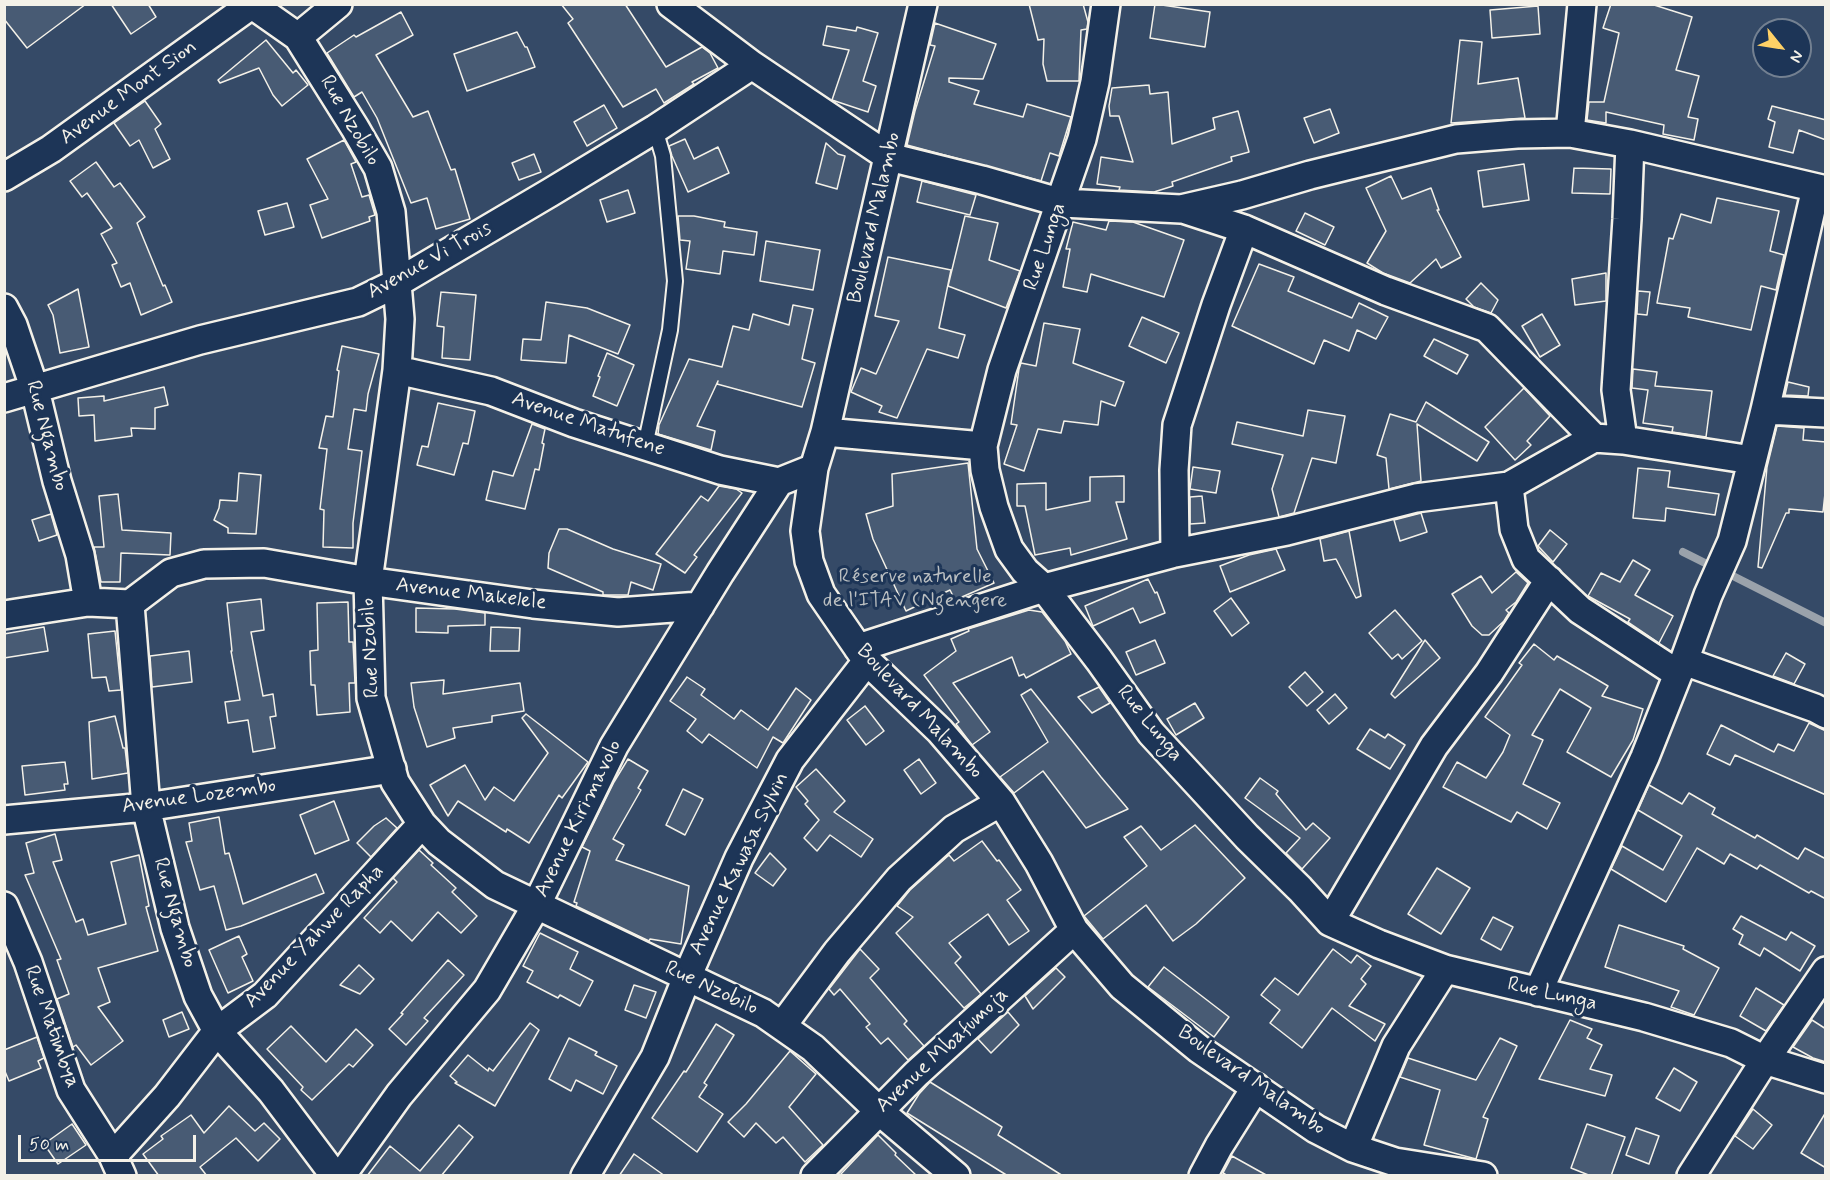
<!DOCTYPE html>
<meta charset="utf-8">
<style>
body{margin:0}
#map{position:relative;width:1830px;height:1180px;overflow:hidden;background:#1d3557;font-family:Mynerve,sans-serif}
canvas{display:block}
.frame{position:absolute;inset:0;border:6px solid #f4f1e8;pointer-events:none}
.north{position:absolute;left:1752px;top:18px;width:60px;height:60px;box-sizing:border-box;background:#1d3557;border:2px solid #738091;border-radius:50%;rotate:120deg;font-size:16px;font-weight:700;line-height:24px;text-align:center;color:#f4f1e8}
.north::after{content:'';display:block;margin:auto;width:21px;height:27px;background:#ffd166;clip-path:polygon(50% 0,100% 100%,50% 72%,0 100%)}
.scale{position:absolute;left:18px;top:1135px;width:178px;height:27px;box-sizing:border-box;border:3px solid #f4f1e8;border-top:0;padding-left:8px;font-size:18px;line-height:21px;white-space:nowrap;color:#f4f1e8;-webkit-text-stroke:4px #1d3557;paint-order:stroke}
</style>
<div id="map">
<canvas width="1830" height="1180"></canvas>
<div class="frame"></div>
<div class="north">N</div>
<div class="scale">50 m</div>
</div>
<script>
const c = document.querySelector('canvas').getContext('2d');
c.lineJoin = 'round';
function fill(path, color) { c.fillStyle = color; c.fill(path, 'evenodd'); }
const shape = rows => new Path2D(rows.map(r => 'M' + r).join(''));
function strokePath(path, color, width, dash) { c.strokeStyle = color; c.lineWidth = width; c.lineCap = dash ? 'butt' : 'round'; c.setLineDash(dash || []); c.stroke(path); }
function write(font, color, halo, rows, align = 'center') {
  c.font = font + ' Mynerve,sans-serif'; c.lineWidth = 6; c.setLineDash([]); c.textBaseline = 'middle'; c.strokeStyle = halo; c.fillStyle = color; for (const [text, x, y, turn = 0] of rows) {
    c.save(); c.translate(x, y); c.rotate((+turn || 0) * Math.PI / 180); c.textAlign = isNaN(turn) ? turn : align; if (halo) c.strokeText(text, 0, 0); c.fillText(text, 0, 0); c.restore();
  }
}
fill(shape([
 [5,5,1825,5,1825,1175,5,1175],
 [1764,30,1800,30,1800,66,1764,66]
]), '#354a67');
strokePath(shape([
 [1683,552,1709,565],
 [1733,576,1826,623]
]), '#9aa2ab', 8);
const building = shape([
 [4,4,86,4,27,48,4,19,4,4],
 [111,4,148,4,156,17,131,34,111,4],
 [561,4,625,4,666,67,702,47,710,53,718,68,692,82,694,84,664,103,656,89,623,107,568,23,573,19,561,4],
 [1029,4,1083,4,1088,22,1087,29,1081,30,1079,81,1047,81,1043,64,1044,39,1038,40,1029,4],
 [1155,4,1210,12,1205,47,1150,38,1155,4],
 [1611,4,1651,4,1692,17,1676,70,1699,76,1688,117,1698,119,1694,140,1663,134,1664,125,1606,112,1606,123,1587,120,1589,102,1604,102,1619,33,1603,28,1611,4],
 [1538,6,1540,34,1492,38,1490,10,1538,6],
 [401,12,413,35,376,55,413,117,428,111,451,170,455,169,470,219,436,229,427,198,411,203,377,118,362,92,354,97,327,53,354,35,356,37,401,12],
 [935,23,996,44,983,79,949,78,949,82,979,91,974,104,1023,117,1027,104,1071,117,1059,156,1050,153,1041,181,907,145,915,111,935,46,930,45,935,23],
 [827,26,856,31,857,27,878,33,863,81,876,86,868,112,832,100,849,50,823,45,827,26],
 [517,32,525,47,527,47,535,67,467,91,454,54,517,32],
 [266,40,293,73,296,70,308,85,282,106,273,95,259,68,220,83,218,80,266,40],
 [1460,40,1482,42,1478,84,1518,78,1525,118,1451,123,1460,40],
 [1149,85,1150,94,1168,92,1172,144,1215,129,1213,118,1238,111,1249,152,1231,157,1232,161,1172,182,1173,186,1154,192,1119,190,1120,187,1097,184,1101,157,1133,162,1119,116,1110,116,1109,106,1112,88,1149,85],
 [145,101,161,124,155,129,170,159,153,168,139,140,130,146,114,123,145,101],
 [604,105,617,128,587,146,574,122,604,105],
 [1772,106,1826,120,1826,140,1799,130,1793,153,1769,147,1775,122,1768,119,1772,106],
 [1330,109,1339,133,1314,143,1304,118,1330,109],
 [685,139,694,159,718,147,729,173,688,192,672,156,669,146,685,139],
 [344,140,356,162,351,164,362,197,369,195,375,215,369,217,370,221,322,238,310,205,328,199,307,159,344,140],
 [826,143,838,154,845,156,837,189,816,183,826,143],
 [534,154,541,172,519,180,512,163,534,154],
 [96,162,114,187,120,183,145,217,137,223,163,286,165,285,172,302,141,315,130,283,121,287,112,265,117,263,101,234,112,228,87,193,82,197,70,181,96,162],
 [1524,164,1529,200,1483,207,1478,171,1524,164],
 [1574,168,1611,169,1610,194,1572,193,1574,168],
 [1391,176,1402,199,1431,188,1439,210,1437,210,1461,257,1441,268,1436,259,1410,283,1383,273,1367,263,1386,231,1366,188,1391,176],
 [922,181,976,195,970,215,917,202,922,181],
 [628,190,635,213,607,222,600,200,628,190],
 [1717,198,1779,211,1770,251,1784,255,1776,290,1761,286,1751,330,1688,317,1690,308,1657,303,1669,238,1673,239,1681,214,1711,223,1717,198],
 [287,203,294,227,265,235,258,211,287,203],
 [1305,213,1334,227,1325,245,1296,231,1305,213],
 [678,216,694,216,725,222,724,227,757,232,754,255,723,251,720,274,686,269,690,241,680,240,678,216],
 [965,216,998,223,989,260,1020,271,1006,308,948,286,965,216],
 [1109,221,1133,222,1184,240,1164,297,1091,274,1087,292,1063,287,1070,249,1066,249,1073,222,1106,230,1109,221],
 [766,241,820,250,813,290,760,281,766,241],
 [888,257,951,270,939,328,965,335,958,358,927,349,897,418,879,412,882,406,851,392,861,368,876,374,899,321,875,316,888,257],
 [1259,264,1294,277,1288,291,1352,318,1359,303,1388,317,1376,339,1357,330,1349,351,1324,340,1314,364,1232,326,1259,264],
 [1606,273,1606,301,1575,305,1572,279,1606,273],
 [1481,283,1498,300,1491,313,1474,307,1466,299,1481,283],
 [78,289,89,347,60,353,53,315,48,305,78,289],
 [1638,291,1650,292,1647,315,1637,314,1638,291],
 [441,292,476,295,470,360,442,358,444,327,437,326,441,292],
 [546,302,587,308,630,325,618,354,569,335,566,363,521,360,523,339,541,340,546,302],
 [793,305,813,309,802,359,815,363,802,407,717,384,718,381,697,426,715,431,711,450,658,434,659,425,689,359,722,367,733,326,749,330,753,314,789,325,793,305],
 [1542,314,1560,345,1540,357,1522,326,1542,314],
 [1142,317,1179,333,1166,363,1129,346,1142,317],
 [1044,323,1080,329,1073,363,1124,382,1115,406,1101,401,1098,425,1064,421,1061,433,1038,429,1024,471,1004,464,1017,425,1011,424,1019,369,1021,363,1036,366,1044,323],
 [1434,339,1468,355,1457,374,1424,356,1434,339],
 [342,346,379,354,368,394,366,411,354,409,348,449,362,451,353,523,353,548,323,547,324,510,320,509,327,449,319,448,326,416,333,417,339,371,337,370,342,346],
 [607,353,634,365,617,406,593,396,600,377,598,376,607,353],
 [1633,369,1657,372,1655,386,1712,391,1706,437,1672,432,1673,427,1643,423,1648,390,1632,388,1633,369],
 [1788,382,1809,387,1808,396,1785,395,1788,382],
 [164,387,168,405,155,408,155,429,131,428,132,436,95,441,94,415,79,416,78,398,104,396,104,401,164,387],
 [1524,388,1550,416,1527,441,1531,445,1515,460,1485,427,1524,388],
 [1426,402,1489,442,1477,461,1417,424,1421,481,1389,489,1386,458,1377,455,1390,414,1416,422,1426,402],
 [438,403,475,411,468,444,463,443,454,475,417,465,422,446,428,447,438,403],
 [1308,410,1345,416,1336,463,1312,458,1294,513,1279,517,1272,489,1283,455,1232,444,1237,422,1303,436,1308,410],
 [532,424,545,429,542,443,544,444,539,470,535,469,525,509,486,500,493,471,513,476,532,424],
 [1777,426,1804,428,1803,440,1826,442,1826,484,1823,512,1789,509,1789,513,1786,513,1762,568,1758,567,1767,467,1777,426],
 [968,463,977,549,994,583,955,600,950,590,906,611,873,539,866,514,893,506,892,474,968,463],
 [1193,467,1220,471,1216,493,1190,489,1193,467],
 [1638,468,1670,471,1668,487,1719,494,1715,515,1666,508,1665,521,1633,518,1638,468],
 [239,473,261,475,256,534,228,533,228,528,214,520,219,508,220,500,237,501,239,473],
 [1124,476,1124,502,1116,502,1127,539,1071,555,1070,548,1035,555,1025,506,1017,506,1017,484,1046,483,1046,510,1090,501,1090,477,1124,476],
 [719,486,736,489,742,493,694,555,697,557,685,573,656,554,701,496,708,501,719,486],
 [118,494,122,530,171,533,170,555,121,553,120,582,101,582,94,547,104,547,99,496,118,494],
 [1202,496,1205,523,1190,524,1190,497,1202,496],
 [1421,513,1427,532,1400,541,1394,520,1421,513],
 [51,514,57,535,39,541,32,520,51,514],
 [559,529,567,529,613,549,661,564,653,590,631,582,628,595,603,595,603,592,548,568,549,553,559,529],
 [1550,530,1567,544,1553,562,1538,546,1550,530],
 [1349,531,1361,596,1356,598,1336,559,1324,561,1320,539,1349,531],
 [1276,549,1285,570,1230,592,1220,566,1249,555,1276,549],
 [1633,560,1650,570,1635,595,1673,616,1659,643,1628,622,1630,619,1588,596,1601,573,1620,582,1633,560],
 [1516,572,1528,583,1516,602,1506,610,1509,613,1504,621,1489,635,1482,635,1472,626,1452,594,1481,576,1492,593,1516,572],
 [1148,579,1155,593,1157,592,1165,613,1140,623,1133,608,1093,626,1085,606,1148,579],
 [1231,598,1249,623,1232,636,1214,611,1231,598],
 [261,599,264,630,251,632,263,696,273,694,276,716,270,717,275,748,253,752,248,720,228,723,225,702,240,700,231,651,232,651,227,603,261,599],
 [348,602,349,642,353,642,355,683,349,683,350,712,317,715,315,685,311,685,310,651,318,650,317,603,348,602],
 [416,608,455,609,485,613,485,625,448,626,448,633,416,632,416,608],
 [1029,610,1042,612,1065,641,1071,654,1026,678,1024,674,1019,676,1012,657,953,683,990,732,972,745,956,724,959,722,924,675,956,651,951,639,969,631,968,629,1029,610],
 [1395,610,1422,641,1402,659,1398,654,1392,659,1369,633,1395,610],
 [44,627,48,651,4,658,4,634,44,627],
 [491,627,520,628,519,651,490,651,491,627],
 [115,631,121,690,109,691,106,677,92,678,88,634,115,631],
 [1155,640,1165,663,1136,675,1126,652,1155,640],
 [1425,640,1440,658,1395,698,1391,694,1425,640],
 [1534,644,1554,660,1557,656,1608,686,1602,696,1643,709,1633,740,1611,777,1567,752,1591,708,1560,689,1532,735,1543,740,1523,784,1560,803,1547,829,1517,812,1511,822,1443,787,1457,762,1486,778,1503,752,1510,735,1485,717,1522,665,1519,663,1534,644],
 [189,651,192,682,152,687,150,656,189,651],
 [1786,653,1805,664,1794,684,1773,676,1786,653],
 [1305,672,1323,692,1307,706,1289,687,1305,672],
 [687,677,705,689,701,695,734,719,741,710,768,730,796,688,811,700,783,743,773,737,757,768,709,734,702,743,687,731,696,719,670,701,687,677],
 [444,680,443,694,520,683,524,711,492,716,492,722,453,728,455,738,427,747,414,707,411,683,444,680],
 [1099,687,1110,703,1092,713,1078,697,1099,687],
 [1031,689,1101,777,1128,809,1086,828,1043,771,1014,793,1000,777,1048,742,1021,695,1031,689],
 [1335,694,1347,708,1329,724,1317,710,1335,694],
 [1195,703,1204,718,1176,735,1167,719,1195,703],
 [865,706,884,731,866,745,847,720,865,706],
 [526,714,588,762,562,798,559,795,529,843,507,829,506,832,458,801,448,816,430,785,465,765,485,800,494,787,514,801,548,753,522,718,526,714],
 [115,716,123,748,125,748,128,773,92,779,89,722,115,716],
 [1809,723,1826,731,1826,795,1735,755,1730,765,1707,754,1721,725,1774,752,1778,744,1794,751,1809,723],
 [1370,729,1385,738,1388,734,1405,745,1390,769,1357,749,1370,729],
 [628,759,648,771,638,788,641,790,613,839,624,845,616,860,689,886,681,944,650,939,649,941,576,906,577,903,574,902,590,851,582,847,614,782,628,759],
 [919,759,936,783,921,794,904,770,919,759],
 [65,762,68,784,64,784,65,790,25,795,22,766,65,762],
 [816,769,845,801,834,812,873,839,861,857,830,835,817,851,804,838,819,820,805,804,808,801,796,787,816,769],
 [1260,778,1278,791,1276,794,1306,830,1313,823,1330,838,1302,869,1286,853,1300,838,1245,798,1260,778],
 [1649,785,1682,804,1689,793,1715,808,1712,814,1755,838,1757,835,1798,859,1805,848,1826,859,1826,899,1811,891,1809,893,1760,865,1757,869,1730,854,1724,864,1697,848,1666,902,1611,869,1622,846,1663,870,1682,836,1638,810,1649,785],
 [683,789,703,799,685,835,666,825,683,789],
 [334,801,349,840,315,854,300,815,334,801],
 [219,817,225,854,229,853,243,904,316,874,324,893,241,926,226,930,214,886,200,890,186,842,192,841,189,823,219,817],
 [386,818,397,828,371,857,357,843,374,826,386,818],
 [1195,825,1245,878,1196,924,1173,941,1146,905,1103,939,1084,916,1147,866,1124,837,1141,826,1161,850,1195,825],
 [55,834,62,860,53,862,76,922,83,919,88,935,126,924,111,862,139,855,149,906,146,907,158,951,98,968,110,1002,98,1007,123,1041,91,1065,76,1045,73,1047,57,999,69,994,57,960,61,959,25,875,34,873,26,843,55,834],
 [982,841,997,861,999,860,1021,890,1007,900,1029,931,1009,945,988,914,949,943,961,957,955,963,981,994,964,1008,896,933,913,917,897,906,910,890,949,855,954,861,982,841],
 [419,850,433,863,431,865,456,888,452,892,477,916,461,933,438,912,412,941,391,921,380,933,364,918,397,882,393,878,419,850],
 [770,853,786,869,773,886,755,873,770,853],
 [1437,868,1470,888,1441,934,1408,914,1437,868],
 [1741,916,1786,940,1791,932,1815,946,1800,971,1764,948,1760,956,1739,944,1743,935,1733,929,1741,916],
 [1493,917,1513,927,1501,950,1481,939,1493,917],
 [1619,925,1684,946,1683,949,1719,968,1694,1015,1671,1007,1679,991,1605,967,1619,925],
 [540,933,578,952,570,969,593,981,580,1006,560,995,558,998,527,982,533,971,523,966,540,933],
 [239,936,247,954,242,957,253,981,228,993,209,950,239,936],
 [860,949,879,969,870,978,907,1021,904,1024,924,1046,908,1060,888,1038,881,1044,866,1027,870,1024,840,989,834,995,829,989,860,949],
 [1333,949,1351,963,1357,955,1371,966,1361,979,1366,984,1349,1006,1385,1024,1375,1041,1332,1008,1302,1048,1270,1023,1280,1010,1261,995,1275,978,1298,995,1333,949],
 [448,960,464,975,424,1018,428,1021,406,1045,389,1029,403,1014,401,1013,448,960],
 [359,965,374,979,360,994,340,985,359,965],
 [1164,967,1229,1017,1214,1037,1148,987,1164,967],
 [1056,968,1065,977,1033,1009,1025,996,1056,968],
 [634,985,656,992,646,1018,625,1010,634,985],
 [1756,988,1784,1005,1766,1031,1740,1016,1756,988],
 [182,1012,189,1029,169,1037,163,1020,182,1012],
 [1008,1012,1019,1025,991,1053,978,1039,1008,1012],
 [1570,1020,1592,1029,1587,1038,1602,1045,1590,1069,1612,1075,1605,1096,1539,1079,1570,1020],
 [1812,1020,1826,1029,1826,1062,1813,1058,1793,1047,1812,1020],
 [530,1023,539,1030,495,1106,455,1083,457,1082,450,1076,468,1055,488,1071,489,1068,493,1071,530,1023],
 [716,1024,734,1035,704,1083,707,1085,699,1097,723,1114,697,1152,652,1118,684,1071,686,1072,716,1024],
 [291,1026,326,1062,356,1029,373,1045,353,1067,349,1064,312,1100,301,1090,303,1087,267,1049,291,1026],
 [37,1037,44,1058,38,1061,41,1068,9,1081,4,1069,4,1050,37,1037],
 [569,1038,597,1052,595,1055,617,1066,603,1094,576,1080,571,1091,549,1079,569,1038],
 [1500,1038,1517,1046,1483,1117,1488,1119,1476,1159,1424,1145,1440,1090,1400,1077,1408,1058,1476,1080,1500,1038],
 [790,1051,816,1074,789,1107,823,1145,805,1162,783,1137,776,1143,756,1123,744,1137,728,1122,746,1104,790,1051],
 [1674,1068,1697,1082,1680,1111,1656,1098,1674,1068],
 [930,1082,1002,1127,998,1135,1063,1176,1008,1176,907,1113,919,1094,930,1082],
 [229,1106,255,1131,264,1123,280,1139,258,1161,236,1138,200,1167,207,1176,159,1176,143,1154,163,1139,161,1136,191,1115,204,1133,229,1106],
 [1753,1109,1772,1125,1753,1149,1735,1136,1753,1109],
 [1826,1112,1826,1168,1801,1153,1826,1112],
 [72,1124,86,1145,58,1164,44,1144,72,1124],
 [1587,1124,1625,1137,1611,1176,1591,1176,1571,1168,1587,1124],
 [459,1125,473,1137,441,1176,367,1176,390,1146,420,1171,459,1125],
 [1636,1128,1659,1136,1649,1164,1626,1155,1636,1128],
 [878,1135,896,1153,895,1155,917,1176,839,1176,878,1135],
 [634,1154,665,1176,619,1176,634,1154],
 [1232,1156,1268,1176,1228,1176,1223,1173,1232,1156]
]);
fill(building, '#485b74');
strokePath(building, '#f4f1e8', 1.5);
const lane = shape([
 [645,446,670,330,675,281,663,156,655,129]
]);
const street = shape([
 [251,4,298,37,355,128,378,168,391,212,400,319,397,370,368,581,371,698,395,782,422,824,439,842,495,885,763,1013,813,1048,879,1111,956,1176],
 [671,4,752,65,889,157,982,180,1062,203,1181,209,1242,195,1310,175,1456,139,1517,134,1570,133,1630,144,1826,190],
 [923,4,825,432,814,468,805,531,809,561,821,594,867,661,940,731,1001,802,1039,863,1074,930,1122,986,1199,1049,1316,1129,1353,1148,1395,1162,1483,1176],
 [1106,4,1095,82,1082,139,1002,370,983,446,985,470,994,507,1009,549,1025,571,1044,588,1099,660,1151,733,1247,837,1300,889,1330,922,1379,944,1445,969,1644,1017,1731,1043,1765,1060,1826,1079],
 [298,37,338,4],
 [1570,133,1582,4],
 [4,177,51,149,251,5],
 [1183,209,1244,229,1386,291,1487,328,1594,438,1623,440,1752,460],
 [4,308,13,325,35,390,57,481,80,555,88,602],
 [397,370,491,391,574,423,720,470,779,482],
 [4,398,200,340,358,302,395,284,551,192,655,129,752,65],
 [1765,410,1826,413],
 [825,432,983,446],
 [1623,440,1616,390,1627,219,1630,144],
 [1509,486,1514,529,1526,559,1580,610,1678,674],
 [1175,553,1174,470,1177,425,1216,305,1244,229],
 [130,604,146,807,175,928,198,996,217,1031,271,1091,335,1176],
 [4,615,88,602,130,604,171,573,204,564,264,563,368,581,533,604,618,612,700,606],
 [858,648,1044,588,1175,553,1287,531,1416,498,1509,486,1594,438],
 [1684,661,1815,708,1826,714],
 [4,820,146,807,392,769],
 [4,906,28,962,71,1090,113,1156,122,1176],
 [1330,922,1434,746,1489,673,1549,580],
 [1538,992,1645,757,1678,674,1684,661,1708,595,1732,541,1765,410,1816,188],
 [782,1026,837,952,899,879,954,829,1001,802],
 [1353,1148,1396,1046,1445,969],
 [113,1156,167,1096,217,1031,265,995,422,824],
 [341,1176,399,1095,487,990,536,906,614,746,720,573,779,482,814,468],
 [585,1176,655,1057,687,977,739,858,790,760,867,661],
 [815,1176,916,1074,1074,930],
 [1203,1176,1219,1146,1256,1087],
 [1691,1176,1765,1060,1826,971]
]);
strokePath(lane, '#f4f1e8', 18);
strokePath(street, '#f4f1e8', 32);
strokePath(lane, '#1d3557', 14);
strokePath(street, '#1d3557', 27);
write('21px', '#f4f1e8', '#1d3557', [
 ["Avenue Mont Sion",129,93,-36],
 ["Rue Nzobilo",349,121,60],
 ["Boulevard Malambo",875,218,-77],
 ["Rue Lunga",1046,247,-71],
 ["Avenue Vi Trois",430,261,-29],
 ["Avenue Matufene",588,425,19],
 ["Rue Ngambo",46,436,75],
 ["Avenue Makelele",471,595,7],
 ["Rue Nzobilo",371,648,-93],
 ["Boulevard Malambo",919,712,47],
 ["Rue Lunga",1149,724,51],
 ["Avenue Lozembo",199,797,-8],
 ["Avenue Kirimavolo",579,819,-64],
 ["Avenue Kawasa Sylvin",740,864,-64],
 ["Rue Ngambo",174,913,74],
 ["Avenue Yahwe Rapha",315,937,-46],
 ["Rue Nzobilo",711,989,25],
 ["Rue Lunga",1552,995,13],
 ["Rue Matimbya",51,1027,70],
 ["Avenue Mbafumoja",943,1051,-43],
 ["Boulevard Malambo",1251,1081,35]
]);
write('21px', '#bbbfc1', '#1d3557', [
 ["Réserve naturelle",915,578],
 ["de l'ITAV (Ngengere",915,602]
]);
</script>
